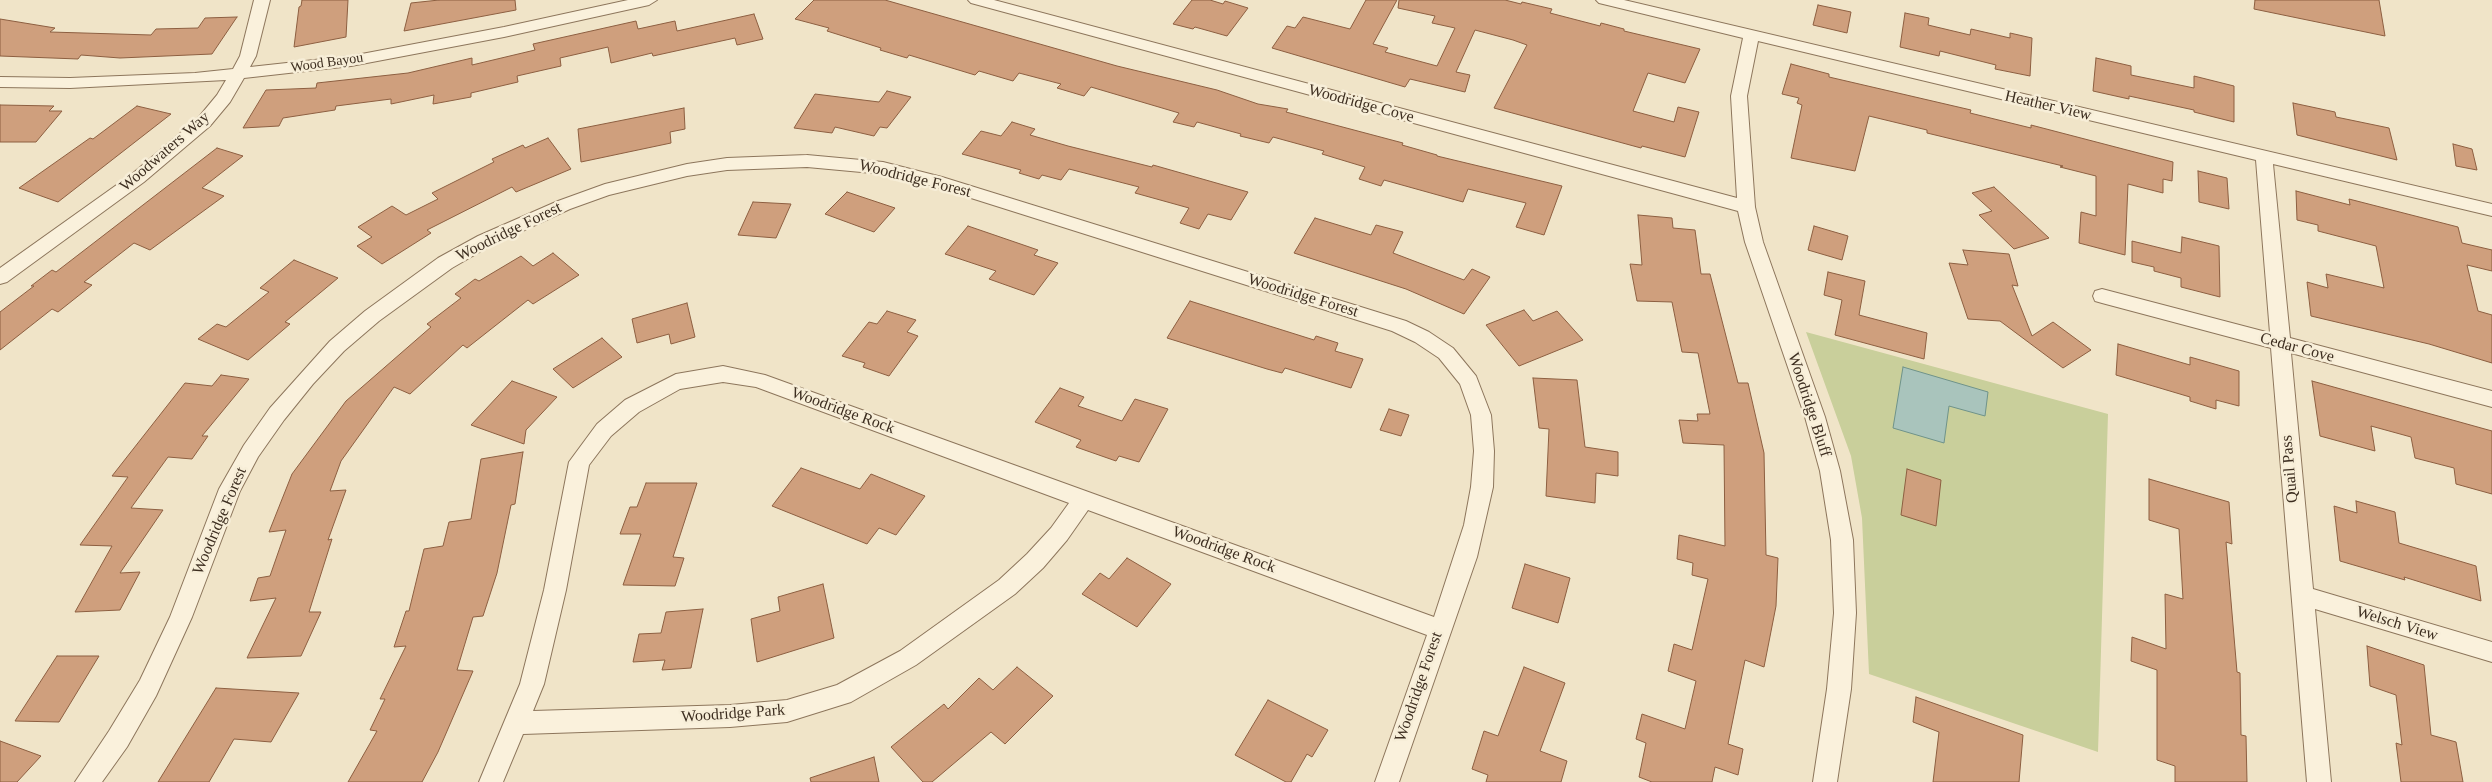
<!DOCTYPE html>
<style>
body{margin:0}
canvas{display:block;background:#f0e4c8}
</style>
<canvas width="2492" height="782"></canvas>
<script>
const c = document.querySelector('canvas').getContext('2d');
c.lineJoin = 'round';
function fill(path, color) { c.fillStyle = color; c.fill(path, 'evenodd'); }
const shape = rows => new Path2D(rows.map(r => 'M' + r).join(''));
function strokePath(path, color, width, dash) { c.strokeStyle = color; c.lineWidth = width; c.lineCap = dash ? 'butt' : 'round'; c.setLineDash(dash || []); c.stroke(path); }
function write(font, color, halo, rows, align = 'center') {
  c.font = font + ' Georgia,serif'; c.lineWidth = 5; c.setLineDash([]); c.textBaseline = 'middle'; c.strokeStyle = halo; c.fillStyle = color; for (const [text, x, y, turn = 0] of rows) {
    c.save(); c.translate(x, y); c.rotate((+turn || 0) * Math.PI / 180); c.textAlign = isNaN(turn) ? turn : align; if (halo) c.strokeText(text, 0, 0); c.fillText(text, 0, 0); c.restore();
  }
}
fill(shape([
 [1806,332,2108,414,2098,752,1869,674,1862,518,1851,456]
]), '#c9cf9b');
const water = shape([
 [1903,367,1988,392,1985,416,1949,406,1944,443,1893,428,1903,367]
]);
fill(water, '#a9c4bc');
strokePath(water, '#6f938a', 1);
const building = shape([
 [302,0,348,0,346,37,294,47,299,7,301,6,302,0],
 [439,0,515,0,516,10,404,31,411,3,439,0],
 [814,0,885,0,1117,66,1217,90,1258,104,1288,109,1286,112,1403,143,1402,145,1437,155,1437,156,1562,186,1544,235,1516,227,1526,203,1468,189,1463,202,1384,180,1381,186,1359,179,1365,167,1322,154,1324,151,1273,137,1269,143,1240,136,1241,134,1197,122,1194,127,1173,122,1179,113,1091,87,1084,96,1057,88,1061,84,1019,73,1013,81,979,71,975,75,909,55,907,58,880,50,881,48,827,31,829,28,795,19,814,0],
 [1192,0,1210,0,1223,4,1225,1,1248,8,1227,36,1195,27,1193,29,1173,24,1192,0],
 [1366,0,1397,0,1373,44,1388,48,1385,52,1437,66,1455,28,1432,23,1435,16,1398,8,1399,0,1505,0,1521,4,1522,2,1552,9,1550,13,1600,26,1601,23,1624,29,1624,31,1700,49,1685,83,1648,73,1633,111,1674,122,1678,107,1699,112,1685,157,1642,146,1641,148,1494,108,1527,45,1513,40,1475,30,1456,72,1470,75,1465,92,1410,79,1405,87,1272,48,1287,26,1295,28,1303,17,1350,29,1366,0],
 [2255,0,2379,0,2385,36,2254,9,2255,0],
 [1818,5,1851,12,1847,33,1813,25,1818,5],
 [1905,13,1929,18,1928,25,1970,35,1971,29,2010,38,2010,33,2032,38,2030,76,1995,69,1996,65,1940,51,1939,56,1900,47,1905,13],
 [754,14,763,39,737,45,735,38,653,56,652,53,611,63,608,47,560,58,561,66,517,76,518,82,471,93,471,97,433,104,434,95,391,104,391,99,336,106,335,110,283,118,279,126,243,128,266,90,316,88,317,83,408,73,472,58,472,65,535,50,533,44,636,21,638,29,675,21,677,31,754,14],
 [237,17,212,54,120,58,81,55,78,59,0,56,0,19,55,28,50,32,151,35,156,29,198,28,205,18,237,17],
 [2096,58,2131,66,2131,75,2194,88,2194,76,2234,86,2234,122,2194,112,2194,110,2129,96,2129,99,2093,91,2096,58],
 [1791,64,1829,74,1829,77,1971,110,1970,113,2031,128,2031,125,2173,162,2172,181,2163,179,2163,193,2128,184,2125,255,2079,243,2081,212,2096,216,2096,176,2060,167,2063,166,1927,133,1927,130,1869,116,1855,171,1791,158,1802,105,1797,103,1799,98,1782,94,1791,64],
 [887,91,911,97,887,128,880,127,874,136,835,127,832,133,794,128,815,94,879,102,887,91],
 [2293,103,2335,112,2336,117,2389,128,2397,160,2297,135,2293,103],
 [0,105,54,106,49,111,62,111,36,142,0,142,0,105],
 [137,106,171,114,58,202,19,188,90,138,93,139,137,106],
 [684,108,685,129,670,132,671,143,581,162,578,129,684,108],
 [1012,122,1035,129,1030,135,1068,146,1152,167,1153,165,1248,192,1231,220,1208,214,1199,229,1180,223,1189,208,1135,193,1139,187,1069,169,1061,180,1042,175,1039,179,1019,173,1021,170,962,154,981,131,1001,136,1012,122],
 [548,138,571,169,516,192,512,187,427,230,431,233,382,264,357,246,372,237,358,227,392,206,406,215,438,199,432,193,494,162,492,159,523,145,525,148,548,138],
 [2453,144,2472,149,2477,170,2456,166,2453,144],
 [217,148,243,156,202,188,224,196,150,250,134,243,84,282,92,285,58,312,52,309,0,350,0,312,34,286,31,286,52,270,56,272,217,148],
 [2198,171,2227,178,2229,209,2199,202,2198,171],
 [1994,187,2049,238,2014,249,1979,215,1992,211,1972,193,1994,187],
 [2296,191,2350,205,2349,199,2458,227,2462,243,2492,250,2492,271,2467,265,2478,311,2492,315,2492,363,2429,344,2311,316,2307,282,2328,288,2326,274,2384,288,2376,246,2318,231,2318,225,2297,220,2296,191],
 [847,192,895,208,874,232,825,214,847,192],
 [753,202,791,204,776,238,738,235,753,202],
 [1638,215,1672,218,1673,228,1695,230,1701,274,1710,274,1738,383,1748,383,1764,453,1766,555,1778,558,1776,606,1764,667,1745,660,1728,744,1743,749,1738,775,1715,767,1712,782,1652,782,1639,777,1646,743,1636,739,1642,714,1685,729,1696,681,1668,671,1674,644,1692,650,1708,579,1692,575,1693,563,1677,559,1679,535,1725,546,1724,445,1683,443,1679,420,1698,421,1697,414,1710,414,1698,353,1682,352,1672,302,1637,301,1630,264,1642,265,1638,215],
 [1315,218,1371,235,1376,225,1403,232,1393,253,1464,280,1472,269,1490,277,1464,314,1406,289,1294,253,1315,218],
 [968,226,1038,250,1034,255,1058,263,1034,295,989,279,996,271,945,254,968,226],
 [1814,226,1848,236,1842,260,1808,250,1814,226],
 [2182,237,2219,246,2220,297,2181,287,2181,278,2154,271,2154,267,2132,262,2132,241,2181,253,2182,237],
 [1963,250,2009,254,2018,286,2012,285,2032,336,2053,322,2091,350,2063,368,2000,321,1968,319,1949,263,1968,265,1963,250],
 [553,253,579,275,533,304,528,300,467,348,463,345,410,394,394,387,341,461,330,491,346,490,328,540,332,539,309,612,321,612,301,656,247,658,276,598,250,601,258,578,270,576,286,530,269,532,292,474,346,401,431,327,427,324,461,298,455,294,475,279,479,281,521,256,533,266,553,253],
 [294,260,338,278,285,322,290,324,248,360,198,339,217,324,226,327,269,292,260,288,294,260],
 [1828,272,1865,281,1859,315,1927,333,1924,359,1835,335,1842,300,1824,295,1828,272],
 [1190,301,1314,340,1316,336,1338,343,1335,351,1363,359,1351,388,1285,368,1282,373,1267,369,1167,338,1190,301],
 [687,303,695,337,671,344,669,334,637,343,632,319,687,303],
 [1524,310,1533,321,1557,311,1583,340,1519,366,1486,325,1524,310],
 [887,311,916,320,907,332,918,336,889,376,863,367,865,363,842,356,869,322,877,324,887,311],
 [602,338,622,357,573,388,553,369,602,338],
 [2118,344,2190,365,2190,357,2239,371,2239,406,2216,400,2216,409,2190,401,2190,397,2116,375,2118,344],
 [221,375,249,379,202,436,208,436,192,459,168,457,131,508,163,510,120,573,140,572,120,610,75,612,112,546,80,545,128,477,112,476,185,383,212,386,221,375],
 [1533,378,1577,380,1585,447,1618,452,1618,476,1596,473,1595,503,1546,496,1549,429,1539,428,1533,378],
 [512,381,557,397,526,430,524,444,471,425,512,381],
 [2312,381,2492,431,2492,494,2456,484,2454,468,2415,458,2411,437,2371,426,2375,451,2320,436,2312,381],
 [1060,388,1084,397,1078,406,1122,421,1135,399,1168,409,1139,462,1119,456,1116,461,1076,447,1081,440,1035,422,1060,388],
 [1389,409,1409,415,1401,436,1380,430,1389,409],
 [523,452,515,504,511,505,497,573,483,616,473,617,457,670,473,671,438,752,422,782,348,782,377,731,370,730,385,699,380,699,406,646,394,647,406,611,409,611,424,549,443,546,449,522,471,519,481,459,523,452],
 [801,468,860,489,871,474,925,496,896,535,879,528,867,544,772,506,801,468],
 [1907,469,1941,480,1936,526,1901,515,1907,469],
 [2149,479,2229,502,2232,544,2226,542,2237,672,2240,673,2241,735,2246,736,2247,782,2175,782,2175,766,2157,760,2157,670,2131,661,2132,637,2166,649,2165,594,2183,599,2179,529,2149,520,2149,479],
 [646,483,697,483,673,557,684,558,675,586,623,585,641,534,620,534,630,507,637,507,646,483],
 [2356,501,2395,512,2399,543,2476,566,2481,601,2404,577,2405,580,2340,561,2334,506,2357,513,2356,501],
 [1127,558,1171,584,1137,627,1082,594,1100,573,1109,579,1127,558],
 [1525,564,1570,578,1558,623,1512,608,1525,564],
 [823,584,834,638,757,662,751,619,780,611,778,597,823,584],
 [703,609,691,668,662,670,665,660,633,662,639,634,661,633,666,612,703,609],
 [2367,646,2424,665,2431,735,2456,742,2463,782,2401,782,2396,743,2402,745,2396,695,2370,686,2367,646],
 [57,656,99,656,59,722,15,721,57,656],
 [1017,667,1053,696,1005,744,991,732,932,782,923,782,891,747,944,704,948,709,979,678,993,690,1017,667],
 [1524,667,1565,683,1540,751,1567,761,1561,782,1486,782,1488,775,1472,769,1484,731,1498,736,1524,667],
 [216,688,299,693,271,742,234,739,209,782,158,782,216,688],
 [1916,697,2023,735,2019,782,1933,782,1939,732,1913,722,1916,697],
 [1268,700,1328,730,1312,757,1307,754,1291,782,1286,782,1235,755,1268,700],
 [0,741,41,756,17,782,0,782,0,741],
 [874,757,879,782,811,782,810,778,874,757]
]);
fill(building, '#cf9f7d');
strokePath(building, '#8d5f41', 1);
const street = shape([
 [254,0,270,0,256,56,250,67,351,56,504,27,628,0,657,0,649,5,504,37,351,66,244,78,230,102,210,126,144,182,7,282,0,284,0,268,132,174,198,118,217,95,226,80,70,88,0,87,0,77,70,78,195,73,233,69,240,56,254,0],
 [968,0,994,0,1737,198,1731,96,1743,38,1599,3,1596,0,1624,0,2492,204,2492,216,2273,164,2290,338,2492,391,2492,407,2291,353,2313,589,2492,642,2492,662,2315,609,2331,782,2307,782,2271,348,2102,303,2095,301,2093,296,2095,291,2102,289,2270,333,2256,160,1758,41,1747,96,1755,207,1763,242,1825,417,1840,471,1853,540,1856,613,1851,689,1837,782,1813,782,1827,689,1834,613,1831,540,1820,471,1805,417,1745,242,1738,211,971,3,968,0],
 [807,155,883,162,942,177,1406,321,1429,332,1453,348,1476,376,1491,415,1494,451,1493,487,1477,557,1399,782,1375,782,1427,635,1088,510,1067,540,1043,568,1015,594,916,665,851,702,787,722,730,727,523,734,503,782,479,782,520,684,544,590,569,462,597,424,625,400,676,374,723,366,765,375,1434,617,1464,525,1471,487,1474,451,1471,415,1460,384,1439,358,1415,342,1392,331,933,186,883,174,807,167,727,170,687,176,609,195,570,209,490,246,452,268,379,321,344,351,313,384,284,420,258,457,240,491,192,617,156,696,127,747,102,782,75,782,109,731,140,680,170,617,219,489,244,445,270,408,330,341,365,311,438,258,478,236,558,201,605,184,687,164,727,158,807,155],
 [723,382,756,387,1069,503,1051,528,1027,554,999,580,900,651,837,685,787,700,730,705,533,711,544,684,566,590,589,465,611,436,639,412,680,389,723,382]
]);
strokePath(street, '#8d765c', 2);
fill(street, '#faf1dc');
write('14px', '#3d2e20', '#f7eed8', [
 ["Wood Bayou",327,63,-8]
]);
write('16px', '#3d2e20', '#f7eed8', [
 ["Woodridge Cove",1361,104,15],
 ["Heather View",2048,106,13],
 ["Woodwaters Way",165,152,-41],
 ["Woodridge Forest",915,179,14],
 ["Woodridge Forest",509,232,-26],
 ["Woodridge Forest",1303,296,17],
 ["Cedar Cove",2297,348,15],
 ["Woodridge Bluff",1809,405,72],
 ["Woodridge Rock",843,411,20],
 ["Quail Pass",2290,469,-95],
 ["Woodridge Forest",220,521,-67],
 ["Woodridge Rock",1224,550,20],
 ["Welsch View",2397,624,17],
 ["Woodridge Forest",1419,687,-71],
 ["Woodridge Park",733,714,-4]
]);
</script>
